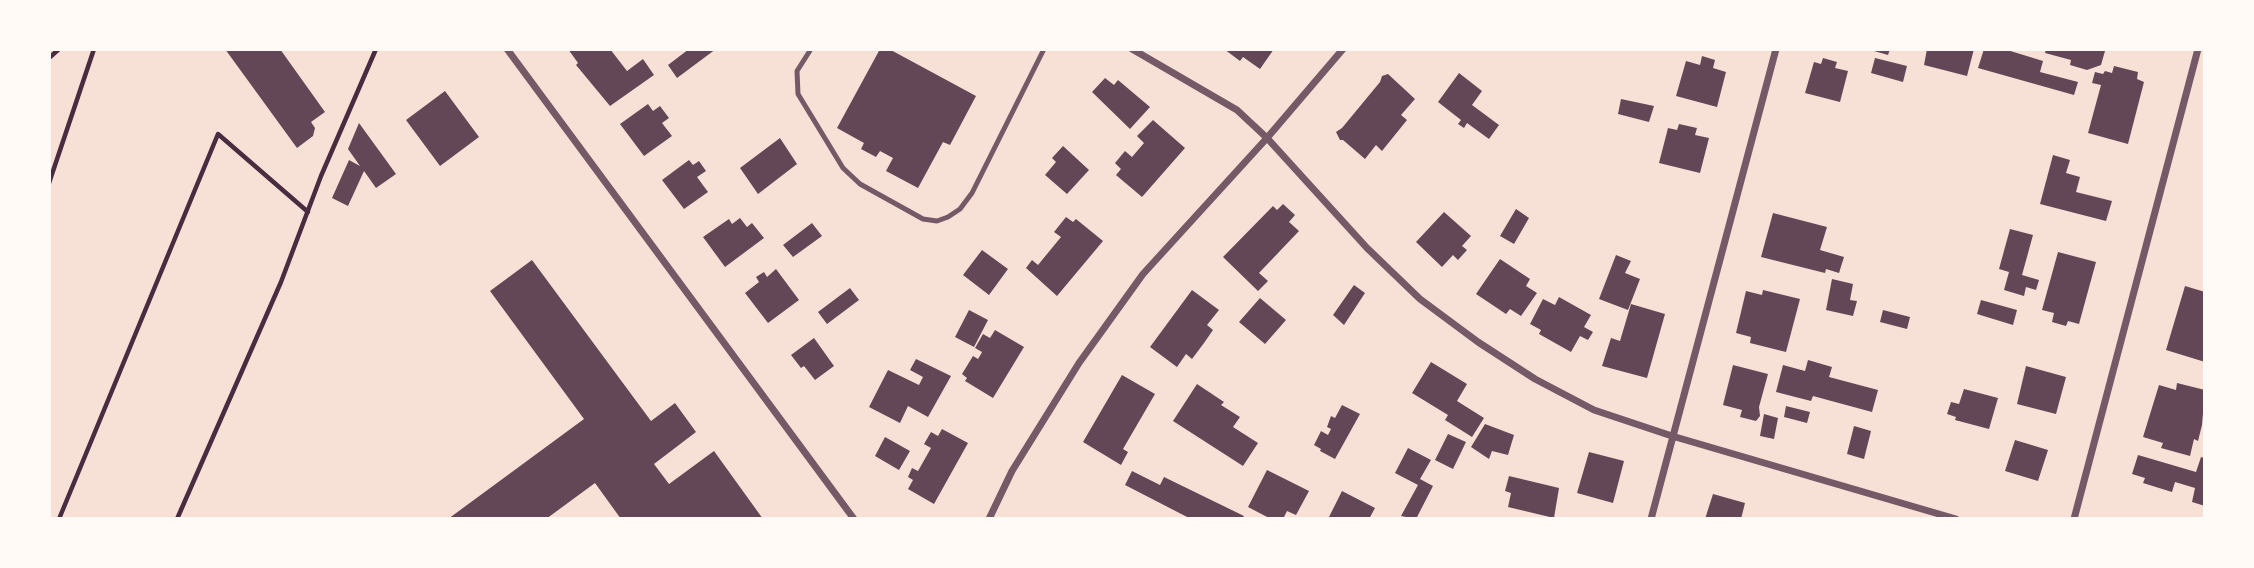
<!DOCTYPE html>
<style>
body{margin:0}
#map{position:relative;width:2254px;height:568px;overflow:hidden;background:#f7e1d7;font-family:"Public Sans",sans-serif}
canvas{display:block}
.frame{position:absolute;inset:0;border:51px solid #fffaf5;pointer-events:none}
</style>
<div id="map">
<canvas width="2254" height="568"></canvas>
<div class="frame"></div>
</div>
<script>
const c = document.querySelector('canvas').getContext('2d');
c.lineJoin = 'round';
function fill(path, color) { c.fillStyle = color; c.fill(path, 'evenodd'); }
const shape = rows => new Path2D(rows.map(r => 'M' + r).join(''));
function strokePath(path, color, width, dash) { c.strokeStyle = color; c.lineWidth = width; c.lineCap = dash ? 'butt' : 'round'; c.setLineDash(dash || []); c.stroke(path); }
fill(shape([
 [225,49,280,49,325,112,311,122,315,128,313,136,297,148],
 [568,49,610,49,627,71,643,59,654,75,610,106,576,65,578,63],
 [689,49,716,49,677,78,668,65],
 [880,49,889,49,976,96,950,145,943,142,918,188,886,171,893,158,880,151,876,157,861,149,864,143,837,128],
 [1224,49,1274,49,1260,69,1243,57,1240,61],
 [1867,49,1890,49,1888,55],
 [1927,49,1974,49,1967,76,1924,65],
 [1984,49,2004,49,2043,61,2040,72,2078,82,2074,95,1978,68],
 [2046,49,2098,49,2105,51,2101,65,2087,70,2070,65,2071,60,2045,53],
 [1702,56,1715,60,1713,68,1726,72,1717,107,1676,96,1686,61,1700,65],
 [1823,58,1837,62,1835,68,1848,71,1840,102,1805,93,1814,62,1821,64],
 [1875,58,1907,66,1903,82,1871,73],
 [2114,66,2138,72,2137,79,2144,82,2128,144,2088,133,2101,85,2092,83,2095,72,2103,74,2105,71,2112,73],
 [1459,73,1482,91,1472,105,1499,125,1489,139,1467,123,1464,128,1458,124,1461,120,1438,102],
 [1388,74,1415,99,1401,115,1407,120,1382,151,1376,145,1365,159,1343,140,1340,140,1336,132,1342,128,1380,82,1382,76],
 [1105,78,1114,85,1118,80,1150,107,1130,129,1092,92],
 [445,91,479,137,440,166,406,120],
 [1621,99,1654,106,1649,122,1618,114],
 [648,104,653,111,660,106,669,118,662,123,672,136,644,156,620,124],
 [1153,120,1185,148,1142,197,1116,175,1121,169,1115,163,1125,151,1132,157,1144,143,1137,136],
 [359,123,396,174,376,188,364,171,348,206,332,198,349,160,360,166,348,149],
 [1679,124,1697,128,1695,135,1709,138,1700,173,1659,163,1668,128,1677,130],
 [780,138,797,164,758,194,740,168],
 [1063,146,1089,170,1067,194,1045,175,1056,162,1052,158],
 [2053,155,2070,160,2066,173,2080,177,2076,192,2112,201,2106,221,2040,204],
 [689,160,693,165,699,161,706,171,697,177,708,192,684,209,662,180],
 [1283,204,1295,215,1289,222,1299,231,1259,273,1268,281,1258,291,1223,257,1273,206,1277,210],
 [1516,209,1529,218,1514,244,1500,236],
 [1444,212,1471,236,1462,246,1467,250,1458,260,1453,255,1442,267,1416,242],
 [1773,213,1827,227,1820,250,1844,257,1839,273,1826,269,1825,273,1761,257],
 [1066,217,1073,222,1076,219,1103,241,1057,296,1026,268,1032,260,1038,265,1061,237,1054,232],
 [740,218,747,227,752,223,764,238,725,267,703,237,729,219,732,224],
 [812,223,822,236,793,257,783,245],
 [2010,229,2033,235,2022,275,2039,280,2036,290,2026,287,2024,296,2004,290,2009,272,1999,269],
 [982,250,1008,269,989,295,963,275],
 [2058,252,2096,262,2079,324,2068,321,2066,326,2052,322,2054,313,2042,310],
 [1616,255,1631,261,1625,273,1640,279,1628,310,1599,299],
 [1500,259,1530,279,1526,286,1537,293,1521,316,1510,309,1506,314,1476,294],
 [532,260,651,421,675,403,696,432,654,464,669,484,714,451,763,519,621,519,595,483,546,519,448,519,584,419,490,291],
 [776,269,799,300,768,323,745,293,759,282,756,277,764,272,767,277],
 [1832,279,1853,284,1850,300,1857,301,1853,316,1826,310],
 [1354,285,1365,293,1344,325,1333,315],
 [2185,286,2205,292,2205,362,2166,350],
 [850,288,859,300,827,324,818,312],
 [1192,290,1219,310,1207,325,1213,330,1204,343,1192,359,1186,354,1177,367,1150,347],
 [1763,290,1800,299,1786,352,1750,343,1751,337,1736,333,1746,291,1762,295],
 [1559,297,1591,315,1584,327,1593,332,1588,340,1580,336,1571,352,1539,334,1541,330,1530,324,1543,299,1555,305],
 [1260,298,1286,320,1265,344,1239,322],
 [1981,300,2017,310,2013,325,1977,314],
 [1631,304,1665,314,1647,378,1602,366,1611,338,1620,341],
 [969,310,988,320,974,347,955,337],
 [1883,310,1910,317,1907,329,1880,322],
 [995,330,1024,347,993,398,965,381,967,378,962,374,973,356,978,359,981,354,982,352,975,348,983,334,990,338],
 [814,338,834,366,815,380,804,366,801,368,791,355],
 [916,359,951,376,928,417,908,406,900,423,869,407,888,370,919,385,923,377,910,370],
 [1808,360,1832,367,1829,377,1878,390,1872,412,1813,396,1811,401,1776,392,1783,365,1805,371],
 [1431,362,1467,384,1457,401,1484,418,1472,437,1445,420,1448,415,1412,393],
 [1733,365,1768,374,1759,407,1760,416,1756,421,1740,417,1742,410,1723,405],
 [2026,366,2066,377,2056,414,2017,404],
 [1122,375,1155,394,1123,449,1128,452,1121,465,1083,442],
 [2177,383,2205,390,2202,425,2198,441,2194,439,2190,456,2161,448,2163,443,2143,437,2159,385,2176,390],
 [1197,384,1224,402,1221,405,1240,417,1233,427,1258,443,1243,466,1173,421],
 [1964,389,1998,398,1989,429,1955,420,1956,417,1947,414,1951,402,1959,404],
 [1342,405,1360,414,1335,459,1320,451,1321,449,1314,445,1321,431,1328,435,1331,429,1327,427,1331,416,1335,418],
 [1786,406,1810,412,1807,423,1784,417],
 [1764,414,1778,418,1774,439,1760,436],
 [1485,424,1514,435,1508,455,1492,451,1489,459,1471,447],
 [1854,426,1871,431,1864,459,1847,454],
 [942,429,968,443,934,504,908,489,913,480,908,477,912,468,918,471,931,448,924,444,931,432,938,436],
 [1448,434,1466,442,1453,469,1435,460],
 [885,437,910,451,899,470,875,456],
 [2015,440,2048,450,2038,481,2005,471],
 [1408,448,1431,460,1420,479,1433,486,1416,519,1401,516,1418,485,1395,473],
 [1589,452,1624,461,1613,503,1577,493],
 [2138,455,2196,472,2201,457,2205,458,2205,506,2192,502,2195,488,2175,482,2172,492,2143,483,2145,478,2132,474],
 [1267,470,1309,491,1296,515,1287,511,1283,519,1271,519,1248,507],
 [1132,471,1160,485,1164,477,1244,516,1242,519,1191,519,1125,485],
 [1509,476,1559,488,1554,518,1508,507,1511,493,1505,491],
 [1342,491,1375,508,1369,519,1328,519],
 [1713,494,1745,503,1741,519,1705,519]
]), '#644757');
strokePath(shape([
 [49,58,59,49],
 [49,183,94,49],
 [59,519,218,134,308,212],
 [177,519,281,282,321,176,376,49]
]), '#4a2c40', 4.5);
strokePath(shape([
 [811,49,797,71,798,94,843,168,860,184,923,219,937,221,948,217,960,209,972,193,1044,49]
]), '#755966', 5);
strokePath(shape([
 [507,49,854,519],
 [1132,49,1237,110,1267,138,1367,248,1420,299,1478,342,1535,379,1594,410,1672,436,1956,519],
 [989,519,1012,471,1079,363,1143,274,1267,138,1343,49],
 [1651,519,1776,49],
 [2074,519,2198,49]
]), '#755966', 7);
</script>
